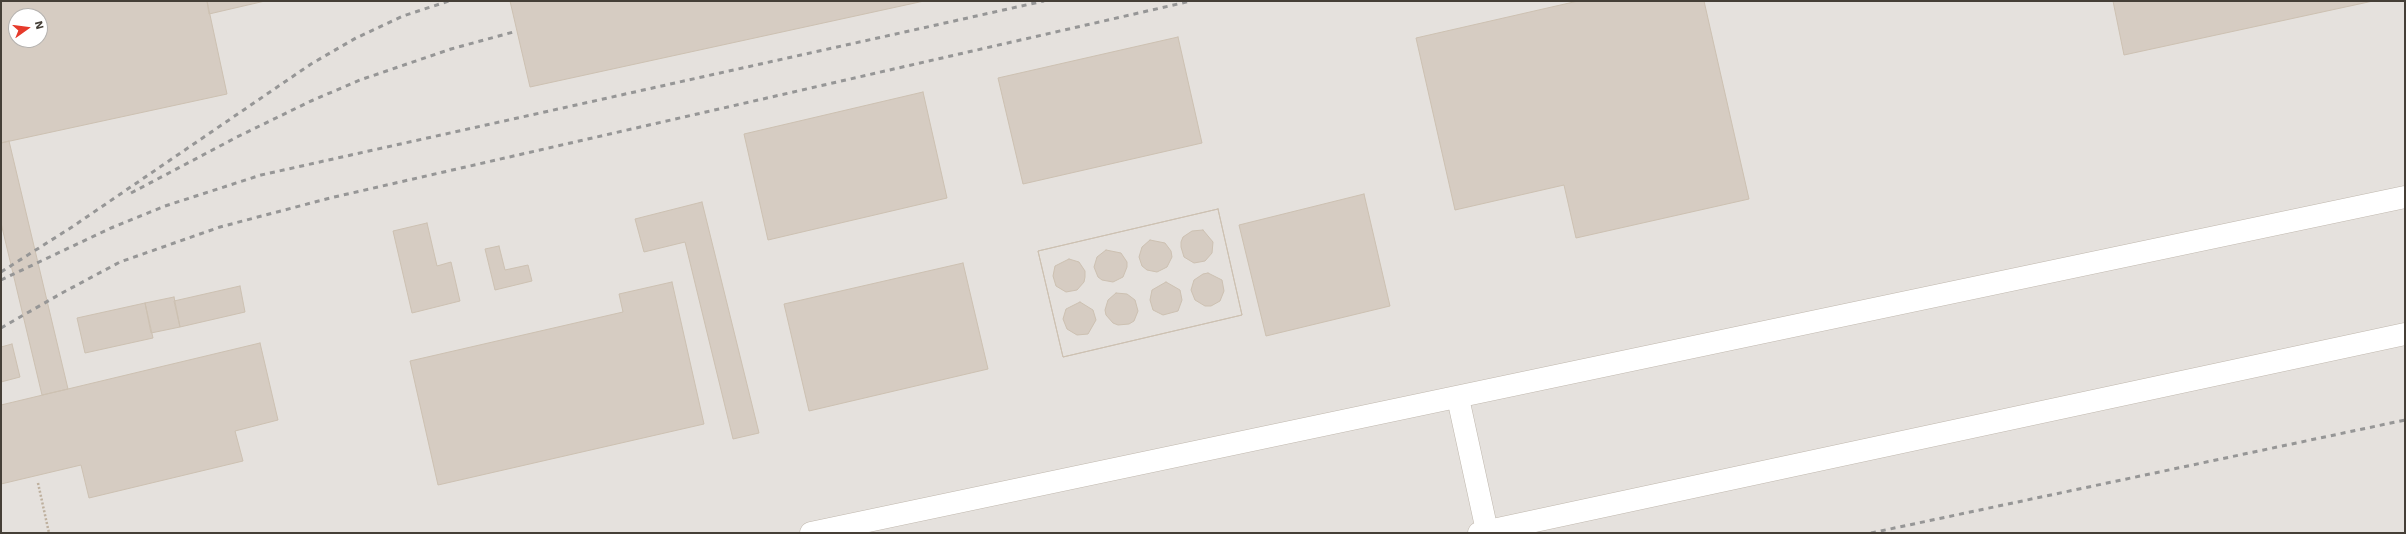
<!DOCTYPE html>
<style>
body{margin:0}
#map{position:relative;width:2406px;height:534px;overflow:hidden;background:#f2efe8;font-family:"Work Sans",sans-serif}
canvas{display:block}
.frame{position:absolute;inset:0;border:2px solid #453f37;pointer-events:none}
.north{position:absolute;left:8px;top:8px;width:40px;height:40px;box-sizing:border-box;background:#fff;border:1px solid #b5b2af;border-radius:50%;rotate:76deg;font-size:11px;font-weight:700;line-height:16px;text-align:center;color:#453f37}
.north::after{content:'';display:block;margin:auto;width:14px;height:18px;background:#e63a2b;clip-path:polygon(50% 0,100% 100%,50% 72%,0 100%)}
</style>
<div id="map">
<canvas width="2406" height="534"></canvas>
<div class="frame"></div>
<div class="north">N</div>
</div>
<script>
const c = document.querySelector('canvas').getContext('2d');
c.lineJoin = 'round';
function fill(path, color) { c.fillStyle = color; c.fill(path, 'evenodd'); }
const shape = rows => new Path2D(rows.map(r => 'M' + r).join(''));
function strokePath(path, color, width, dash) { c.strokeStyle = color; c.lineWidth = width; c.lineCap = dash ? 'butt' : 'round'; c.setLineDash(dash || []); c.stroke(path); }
fill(shape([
 [1,1,2405,1,2405,533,1,533],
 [16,16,40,16,40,40,16,40]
]), '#e5e1dd');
const building = shape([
 [1,1,207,1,227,94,1,143,1,1],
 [16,16,40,16,40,40,16,40,16,16],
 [207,1,265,1,209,14,207,1],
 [510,1,924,1,530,87,510,1],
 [1578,1,1704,1,1749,199,1576,238,1564,185,1455,210,1416,38,1578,1],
 [2113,1,2373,1,2124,55,2113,1],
 [1178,37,1202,143,1023,184,998,78,1178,37],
 [923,92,947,198,768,240,744,134,923,92],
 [9,141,68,389,42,395,1,223,1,143,9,141],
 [1364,194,1390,306,1266,336,1239,225,1364,194],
 [702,202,759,433,733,439,685,242,644,252,635,219,702,202],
 [1218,209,1242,315,1063,357,1038,251,1218,209],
 [1203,230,1213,242,1212,253,1205,261,1194,263,1184,257,1181,247,1181,242,1183,237,1192,231,1203,230],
 [1150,240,1165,243,1171,251,1172,257,1167,267,1157,272,1147,270,1142,266,1139,257,1142,247,1150,240],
 [1106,250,1121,253,1127,262,1127,267,1123,277,1113,282,1102,280,1098,277,1094,267,1097,257,1106,250],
 [1069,259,1079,262,1085,271,1085,277,1084,282,1077,290,1066,292,1056,286,1053,276,1055,266,1069,259],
 [1208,273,1222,280,1224,291,1220,301,1211,306,1205,306,1195,300,1191,290,1194,280,1203,274,1208,273],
 [1166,282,1180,290,1182,300,1178,311,1163,315,1153,310,1150,300,1152,290,1166,282],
 [1116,293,1127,294,1135,300,1138,311,1134,321,1129,324,1118,325,1113,323,1106,315,1105,310,1108,300,1116,293],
 [1080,302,1093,310,1096,320,1088,334,1077,335,1067,329,1063,319,1066,309,1080,302],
 [1218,209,1242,315,1063,357,1038,251,1218,209],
 [427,223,437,266,451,262,460,301,412,313,393,231,427,223],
 [499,246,505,270,528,265,532,281,495,290,485,249,499,246],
 [963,263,988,369,809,411,784,304,963,263],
 [672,282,704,424,438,485,410,361,623,312,619,294,672,282],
 [240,286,245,312,180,327,174,301,240,286],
 [174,297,180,327,151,333,145,303,174,297],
 [145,303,153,338,85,353,77,318,145,303],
 [260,343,278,420,235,431,243,461,89,498,81,465,1,484,1,405,260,343],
 [12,344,20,377,1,382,1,347,12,344]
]);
fill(building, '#d6ccc2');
strokePath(building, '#cdc1b2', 1);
const service = shape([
 [1458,398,1487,531],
 [811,533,2405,197],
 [1479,533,2405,334]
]);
strokePath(service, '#c0b8ae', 23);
strokePath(shape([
 [38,483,49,533]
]), '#beb09e', 2.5, [2, 2]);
strokePath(service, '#fff', 22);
strokePath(shape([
 [131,193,237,137,311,101,360,80,451,49,517,31],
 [1,272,72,227,311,64,356,38,403,16,449,1],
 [1,280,111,228,165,206,261,175,1044,1],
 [1,328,62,293,120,262,220,227,330,198,1191,1],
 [1871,533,2405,420]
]), '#969696', 3, [5, 5]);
</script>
